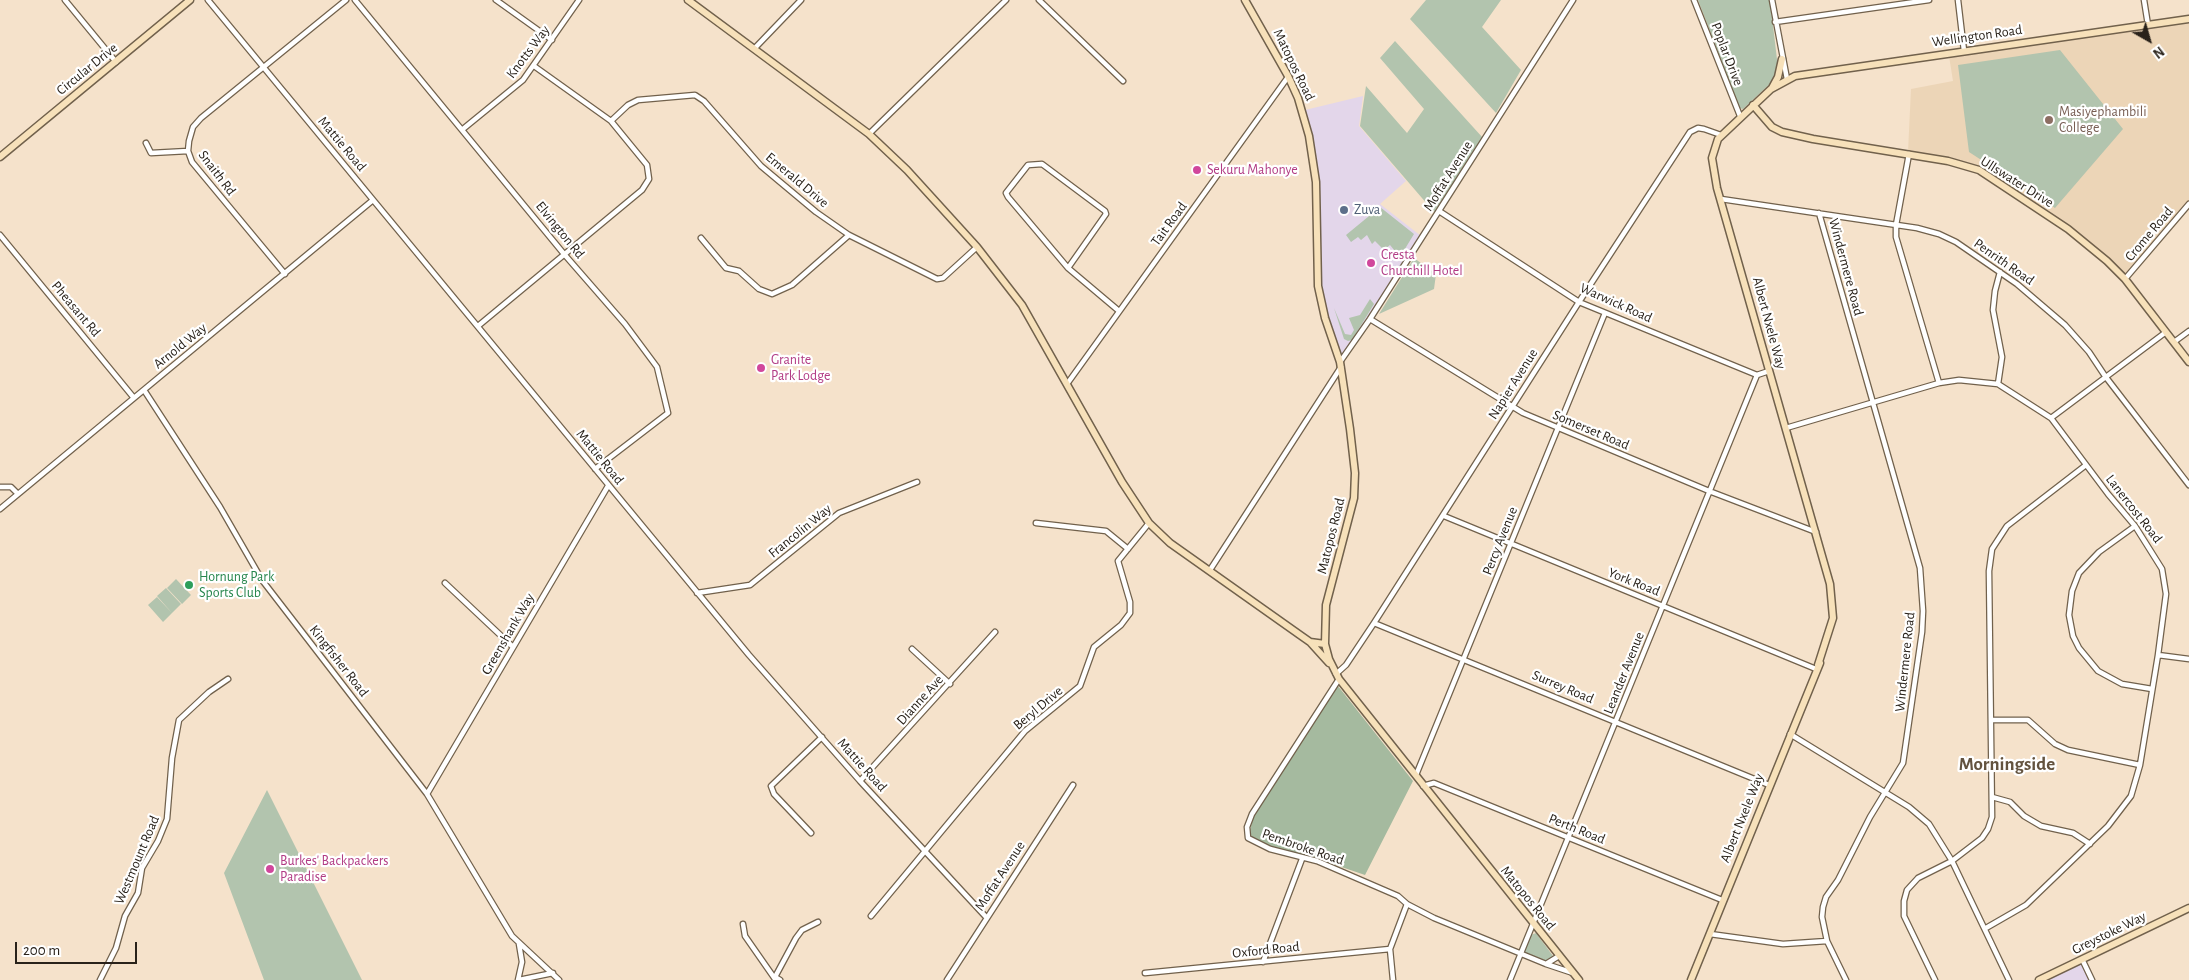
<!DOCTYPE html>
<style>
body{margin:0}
#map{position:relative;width:2189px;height:980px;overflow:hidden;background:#f5e2cb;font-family:"Alegreya Sans",sans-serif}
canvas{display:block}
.north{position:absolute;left:2124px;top:15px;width:50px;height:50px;-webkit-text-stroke:4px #fff;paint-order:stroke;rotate:142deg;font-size:14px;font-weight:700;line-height:20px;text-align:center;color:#29221a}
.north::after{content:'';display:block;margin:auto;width:18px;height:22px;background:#29221a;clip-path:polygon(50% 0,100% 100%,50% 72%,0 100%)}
.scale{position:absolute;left:15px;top:942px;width:122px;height:22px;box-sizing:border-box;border:2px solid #29221a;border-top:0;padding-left:6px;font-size:15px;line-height:18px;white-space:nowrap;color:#29221a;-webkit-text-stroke:4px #fff;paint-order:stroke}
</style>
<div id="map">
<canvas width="2189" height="980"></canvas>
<div class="north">N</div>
<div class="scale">200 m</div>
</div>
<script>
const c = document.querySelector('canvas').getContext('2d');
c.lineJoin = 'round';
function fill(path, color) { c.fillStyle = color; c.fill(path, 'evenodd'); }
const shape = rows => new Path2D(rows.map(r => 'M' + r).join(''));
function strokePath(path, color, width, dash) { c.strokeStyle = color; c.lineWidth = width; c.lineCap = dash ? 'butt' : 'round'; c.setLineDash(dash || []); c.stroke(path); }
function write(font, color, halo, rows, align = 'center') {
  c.font = font + ' "Alegreya Sans",sans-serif'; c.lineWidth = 4.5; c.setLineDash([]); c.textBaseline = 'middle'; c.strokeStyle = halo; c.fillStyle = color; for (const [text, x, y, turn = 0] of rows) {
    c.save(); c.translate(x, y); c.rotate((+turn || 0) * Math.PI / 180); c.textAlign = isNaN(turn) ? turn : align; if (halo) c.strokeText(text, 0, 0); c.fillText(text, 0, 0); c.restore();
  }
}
fill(shape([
 [1363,96,1359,126,1406,181,1380,204,1421,236,1340,358,1327,317,1321,288,1312,137,1305,110],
 [2082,962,2091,980,2045,980]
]), '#e3d6ea');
fill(shape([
 [2189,21,2189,202,2125,277,2108,260,1971,165,1908,152,1911,89,1953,81,1949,56]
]), '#ecd5b7');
fill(shape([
 [1426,0,1501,0,1482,27,1521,70,1496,113,1410,19],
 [1698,0,1770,0,1778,68,1773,81,1743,109,1739,108,1738,104],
 [1395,41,1483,138,1434,212,1360,126,1366,86,1407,133,1424,109,1380,58],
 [2060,50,2123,129,2055,208,1969,152,1958,65],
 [1380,207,1414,234,1400,257,1390,245,1384,250,1375,241,1372,244,1367,235,1361,240,1358,237,1351,242,1346,235],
 [1414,258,1436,274,1434,289,1379,314],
 [1370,299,1374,304,1352,340,1348,341,1344,339,1334,308,1345,334,1351,335,1354,330,1349,318,1360,315],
 [176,579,191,595,182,604,167,588],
 [166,588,181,604,172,613,157,596],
 [157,597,172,613,163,622,148,605],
 [267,790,362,980,264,980,224,873],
 [1536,933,1553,956,1547,961,1524,952,1531,935]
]), '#b2c4ae');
fill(shape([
 [1338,686,1413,781,1365,875,1315,858,1299,856,1258,842,1252,839,1250,830,1254,814]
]), '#a5ba9f');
const street = shape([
 [65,0,116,62],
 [208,0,749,655,860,781,986,917],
 [355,0,564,254,625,324,657,367,668,413,595,469],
 [496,0,552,40],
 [1039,0,1123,81],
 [1694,0,1740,116],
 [1772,0,1787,79],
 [1958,0,1964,51],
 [2144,0,2148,25],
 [1775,22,1929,0],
 [754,49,801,0],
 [611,121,628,105,638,100,695,95,704,101,761,166,816,212,849,235,937,279,943,278,977,247],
 [463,129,523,80,579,0],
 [869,134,1006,0],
 [146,143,151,153,188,151],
 [1909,154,1896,225,1896,237,1939,383],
 [1721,199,1917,228,1939,234,1956,242,2017,284,2065,325,2089,352,2105,376,2189,485],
 [1439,211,1579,302,1757,375,1769,371],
 [1819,213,1920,568,1923,611,1922,632,1903,763,1870,817,1838,880,1826,897,1823,907,1822,917,1827,941,1846,980],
 [0,235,134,398],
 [701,238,726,268,739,271,759,289,772,294,792,285,849,235],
 [1068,268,1106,214,1105,211,1042,164,1028,165,1006,193,1008,197,1068,268,1119,311],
 [285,274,192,162,188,151,189,141,193,127,201,118,346,0],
 [2125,279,2189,204],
 [1370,319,1523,413,1709,491,1816,532],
 [478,326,642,190,649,179,647,165,611,121,534,66],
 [2174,342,2189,331],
 [1340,362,1370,319,1573,0],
 [1067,384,1288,77],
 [1998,384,2002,357,1993,310,1995,291,2000,272],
 [144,390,220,507,262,580,427,794,512,936,559,980],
 [2051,418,2166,332],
 [1786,428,1939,383,1959,380,1998,384,2051,418,2108,494,2135,526,2162,569,2166,594,2158,655,2140,765,2131,796,2108,826,2026,905,1986,928],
 [0,487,11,487,18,494],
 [0,509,373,200],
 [1444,516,1816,669],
 [1036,523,1106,531,1128,549],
 [2135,526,2099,552,2079,573,2072,591,2069,615,2073,636,2079,648,2098,671,2122,684,2152,689],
 [1210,570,1341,367],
 [445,583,513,647],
 [697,593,750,585,839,513,917,482],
 [1374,623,1769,785],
 [912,649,950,684],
 [2158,655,2189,659],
 [1336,674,1346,665,1374,623,1579,302,1690,132,1698,128,1704,129,1721,135],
 [1339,679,1252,814,1247,827,1248,838,1270,849,1317,861,1398,896,1407,904,1434,918,1546,964,1559,956],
 [1991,720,2028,720,2055,744,2068,750,2140,765],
 [1790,734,1909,807,1929,824,1952,861,2009,980],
 [1416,775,1605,313],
 [860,781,995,632],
 [1423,786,1434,783,1722,900],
 [427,794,608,486],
 [1992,797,2010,802,2024,816,2041,826,2073,833,2090,844],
 [811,833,774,794,771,786,822,737],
 [871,916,1025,731,1080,686,1094,647,1121,625,1130,613,1130,602,1118,561,1149,523],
 [743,924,745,936,775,979],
 [1710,934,1783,944,1827,941],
 [2082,959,2092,980],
 [1263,962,1302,859],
 [1546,964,1573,973],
 [1145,973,1390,949],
 [100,980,116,948,125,916,138,893,142,868,158,841,167,819,172,758,179,720,209,692,228,679],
 [518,980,522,962,519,944],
 [519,980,553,973],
 [780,980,775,977,796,938,802,930,818,922],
 [947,980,1073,785],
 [1393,980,1390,949,1407,904],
 [1510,980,1757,375],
 [1935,980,1904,916,1904,901,1907,890,1918,878,1952,861,1982,838,1988,829,1992,817,1989,571,1992,549,2007,526,2086,465]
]);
const secondary = shape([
 [688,0,869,134,907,170,977,247,1022,305,1122,482,1149,523,1170,543,1300,635,1310,642,1325,644],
 [1245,0,1288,76,1298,98,1309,136,1316,182,1318,286,1325,318,1340,362,1350,429,1355,473,1354,498,1326,605,1325,644,1329,659,1339,679,1579,980],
 [1772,88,1778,77,1782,59],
 [1753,105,1772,127,1782,132,1813,139,1948,161,1979,170,2068,229,2107,261,2125,279,2189,362],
 [0,157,190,0],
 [1310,642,1329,663],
 [1818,665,1833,618,1830,584,1717,188,1712,158,1718,139,1771,89,1795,76,2189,19],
 [1691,980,1820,663],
 [2039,980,2189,908]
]);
strokePath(street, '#71614c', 7);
strokePath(secondary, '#71614c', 9);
strokePath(street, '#fff', 4.5);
strokePath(secondary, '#f7e1ba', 6);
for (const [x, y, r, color] of [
 [2049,120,5,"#8d6e63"],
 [1197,170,5,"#d1479c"],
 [1344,210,5,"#5c6f8a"],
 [1371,263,5,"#d1479c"],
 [761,368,5,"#d1479c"],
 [189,585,5,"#2e9e5b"],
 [270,869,5,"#d1479c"]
]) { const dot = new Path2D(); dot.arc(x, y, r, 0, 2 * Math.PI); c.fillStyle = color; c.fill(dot); strokePath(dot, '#fff', 2); }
write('14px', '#29221a', '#fff', [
 ["Wellington Road",1977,36,-8],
 ["Knotts Way",528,52,-53],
 ["Poplar Drive",1727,54,69],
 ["Matopos Road",1294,65,64],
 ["Circular Drive",87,69,-39],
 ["Mattie Road",342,144,50],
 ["Snaith Rd",217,173,53],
 ["Moffat Avenue",1448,176,-58],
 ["Emerald Drive",797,180,40],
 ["Ullswater Drive",2017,182,32],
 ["Tait Road",1169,224,-54],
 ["Elvington Rd",560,230,51],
 ["Crome Road",2149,234,-50],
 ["Penrith Road",2004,262,35],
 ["Windermere Road",1846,267,75],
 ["Warwick Road",1616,303,24],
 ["Pheasant Rd",76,309,50],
 ["Albert Nxele Way",1769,323,75],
 ["Arnold Way",180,346,-39],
 ["Napier Avenue",1513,384,-58],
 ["Somerset Road",1591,430,23],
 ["Mattie Road",600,457,51],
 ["Lanercost Road",2134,509,52],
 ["Francolin Way",800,531,-39],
 ["Matopos Road",1331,536,-76],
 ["Percy Avenue",1500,541,-68],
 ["York Road",1634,582,22],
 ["Greenshank Way",508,634,-60],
 ["Kingfisher Road",339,661,52],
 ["Windermere Road",1905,662,-84],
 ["Leander Avenue",1624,673,-68],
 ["Surrey Road",1563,687,23],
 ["Dianne Ave",920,700,-48],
 ["Beryl Drive",1038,708,-40],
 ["Mattie Road",862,765,48],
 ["Albert Nxele Way",1742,818,-68],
 ["Perth Road",1577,829,22],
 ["Pembroke Road",1303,847,19],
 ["Westmount Road",137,860,-67],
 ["Moffat Avenue",1000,876,-57],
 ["Matopos Road",1528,898,51],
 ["Greystoke Way",2109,933,-26],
 ["Oxford Road",1266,950,-6]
]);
write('14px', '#785e54', '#fff', [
 ["Masiyephambili",2059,112],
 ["College",2059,128]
], 'left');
write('14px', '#b23c85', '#fff', [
 ["Sekuru Mahonye",1207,170],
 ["Cresta",1381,255],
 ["Churchill Hotel",1381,271],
 ["Granite",771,360],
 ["Park Lodge",771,376],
 ["Burkes' Backpackers",280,861],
 ["Paradise",280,877]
], 'left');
write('14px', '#4e5e75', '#fff', [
 ["Zuva",1354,210]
], 'left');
write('14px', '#27864d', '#fff', [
 ["Hornung Park",199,577],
 ["Sports Club",199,593]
], 'left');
write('bold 19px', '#63533f', '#fff', [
 ["Morningside",2007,764]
]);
</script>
